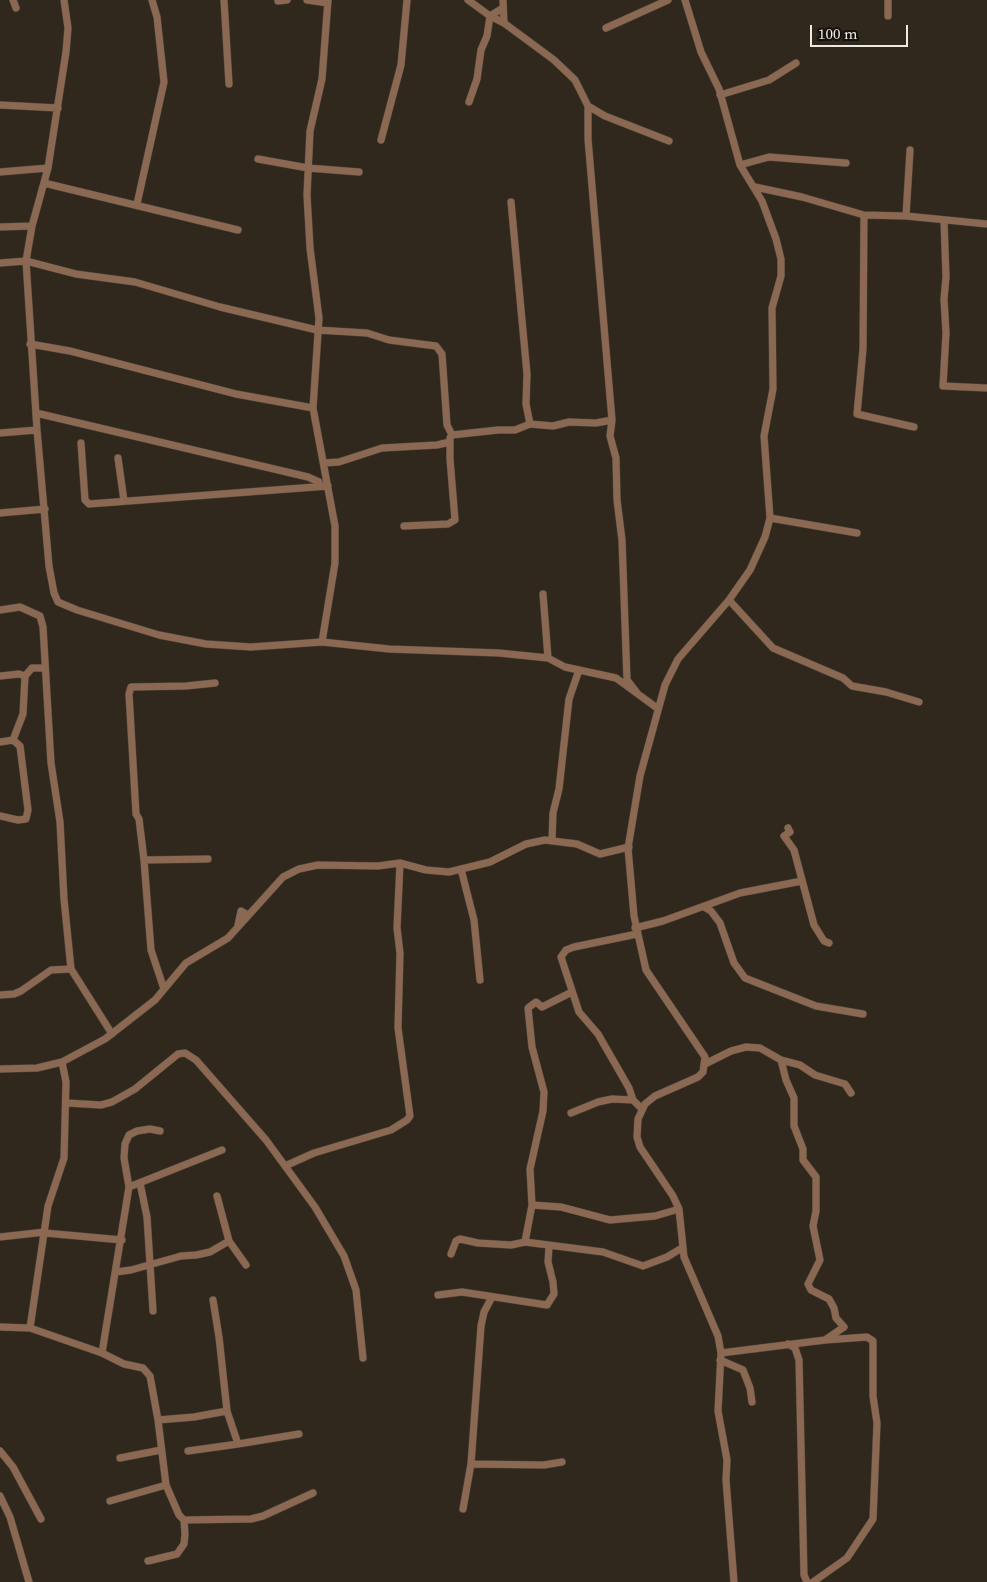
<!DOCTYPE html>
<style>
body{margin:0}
#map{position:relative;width:987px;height:1582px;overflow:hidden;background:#30281d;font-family:"Source Serif 4",serif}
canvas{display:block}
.scale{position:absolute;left:810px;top:25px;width:98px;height:22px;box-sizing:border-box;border:2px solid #efe9e2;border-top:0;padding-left:6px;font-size:15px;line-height:18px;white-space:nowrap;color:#efe9e2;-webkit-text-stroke:4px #15110c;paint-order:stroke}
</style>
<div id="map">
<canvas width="987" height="1582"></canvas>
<div class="scale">100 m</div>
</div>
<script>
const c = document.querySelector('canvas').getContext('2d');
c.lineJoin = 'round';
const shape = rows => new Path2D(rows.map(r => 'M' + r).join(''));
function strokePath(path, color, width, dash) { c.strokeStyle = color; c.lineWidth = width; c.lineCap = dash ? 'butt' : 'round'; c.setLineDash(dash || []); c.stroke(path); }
const minor = shape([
 [13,0,16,8],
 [64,0,68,28,66,52,48,168,32,226,26,261,37,430,49,566,54,593,58,602,77,610,159,635,206,644,251,647,322,642,335,563,335,526,313,408,319,318,310,248,307,195,310,131,322,79,328,0],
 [224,0,229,84],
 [307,0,328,3],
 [468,0,490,16,504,23,554,60,575,80,588,106,588,139,612,420,610,436,616,458,617,500,622,540,627,680,637,693],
 [503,0,504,23],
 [685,0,701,52,719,89,740,165,762,201,776,239,781,259,781,276,772,308,773,389,764,436,770,518,765,537,750,570,729,600,678,659,665,685,640,776,628,848,634,916,646,970,705,1057,703,1072,698,1077,655,1096,645,1104,638,1119,637,1137,640,1147,673,1196,679,1209,684,1257,718,1336,721,1353,718,1411,727,1460,726,1480,734,1582],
 [278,1,287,0],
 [888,16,888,0],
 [606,28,668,0],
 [720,95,769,80,796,63],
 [469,102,477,79,481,50,487,36,490,16,503,8],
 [0,105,58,108],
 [588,106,605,116,669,141],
 [381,140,401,65,407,0],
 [258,159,308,168,359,172],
 [740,165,769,157,846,163],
 [0,172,48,168],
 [44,183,238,230],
 [755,187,802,197,864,215,906,216,987,224],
 [511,202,527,374,526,404,530,424],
 [137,204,164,82,157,17,152,0],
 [864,215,863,349,857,414,914,427],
 [906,216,910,150],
 [944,220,946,277,944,299,946,333,943,386,987,388],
 [0,227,32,226],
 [0,263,26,261,76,274,135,282,220,307,317,330,367,333,389,340,436,346,442,354,447,425,452,435,450,438,450,459,455,520,448,524,404,526],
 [30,344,70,351,236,394,313,408],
 [36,413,308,477,319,482,317,487],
 [0,433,37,430],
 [452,435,498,430,515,430,530,424,553,426,569,422,596,423,612,420],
 [81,443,85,500,89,504,328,486],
 [118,458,124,501],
 [324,463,339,462,382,448,437,445,450,442],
 [0,513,45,509],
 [770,518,857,533],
 [543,594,548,658,565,667,616,678,657,708],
 [729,600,773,648,843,678,852,686,886,692,919,702],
 [0,610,20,607,40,616,43,627,51,763,60,822,64,899,71,969,51,970,21,991,14,994,0,995],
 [322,642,389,649,499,653,548,658],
 [0,676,19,674,25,676,32,668,45,668],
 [13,740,23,714,25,676],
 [0,742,13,740,20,746,28,810,26,819,18,820,0,816],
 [788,828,790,832,784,836,794,850,814,925,824,941,829,943],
 [552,840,553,813,559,789,569,699,579,670],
 [144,860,208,859],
 [461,869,474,920,480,980],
 [704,907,711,911,720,923,734,963,745,978,816,1006,863,1014],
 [238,925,241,911,248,915],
 [635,928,663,921,740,893,802,881],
 [637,934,574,947,566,950,561,957,579,1012,598,1034,629,1088,633,1100,642,1109],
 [71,969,112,1034],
 [164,989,151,950,144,860,139,819,136,814,129,694,131,687,186,686,215,683],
 [781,1060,786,1080,794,1098,794,1126,803,1149,803,1160,816,1177,816,1211,813,1226,820,1260,808,1284,811,1290,829,1299,834,1308,836,1318,844,1327,825,1340],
 [705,1064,731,1051,746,1047,760,1048,781,1060,800,1065,815,1075,845,1084,851,1093],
 [0,1069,37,1068,62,1062,105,1039,155,1000,186,963,228,938,283,877,299,869,318,865,378,866,400,863,426,870,449,872,490,862,526,844,545,840,577,844,600,854,629,847],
 [67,1103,101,1105,112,1102,135,1089,178,1054,185,1053,196,1060,266,1140,315,1207,344,1256,356,1290,363,1358],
 [571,1113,598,1102,612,1099,633,1100],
 [285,1166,314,1153,391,1130,407,1120,410,1116,398,1028,400,953,397,928,400,863],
 [140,1183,147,1217,153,1311],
 [129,1187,222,1150],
 [217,1196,229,1241,246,1265],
 [532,1205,561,1207,610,1220,655,1216,679,1209],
 [45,1233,122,1240],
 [0,1237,45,1232],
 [525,1242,603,1252,643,1266,667,1257,682,1248],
 [451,1254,456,1241,460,1239,478,1243,511,1245,525,1242,532,1205,530,1169,543,1111,544,1092,532,1047,528,1008,536,1002,542,1007,572,992],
 [116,1272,131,1270,181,1256,196,1255,210,1252,229,1241],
 [438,1295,462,1292,547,1305,554,1294,553,1282,548,1262,549,1247],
 [0,1327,30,1328,102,1353,124,1364,143,1368,150,1376,158,1420,166,1485,179,1515,184,1520,185,1534,184,1544,177,1554,148,1561],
 [30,1328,48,1206,64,1158,66,1082,62,1062],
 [788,1344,795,1348,799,1360,804,1575,807,1582],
 [102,1353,129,1187,124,1158,125,1144,129,1135,137,1131,150,1129,160,1131],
 [721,1353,825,1340,867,1337,873,1341,873,1396,877,1423,873,1519,847,1558,813,1582],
 [720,1360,743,1370,750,1388,752,1402],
 [227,1411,238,1444,299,1434],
 [158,1420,194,1417,227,1411,219,1337,213,1300],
 [0,1451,13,1467,41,1519],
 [188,1451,238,1444],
 [120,1458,161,1450],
 [471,1464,544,1465,562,1462],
 [0,1496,10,1517,29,1582],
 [110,1501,166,1485],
 [463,1509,471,1464,481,1326,484,1312,492,1297],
 [184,1520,251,1519,263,1516,313,1493]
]);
strokePath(minor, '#4b4339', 8);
strokePath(minor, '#8a6852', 7);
</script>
